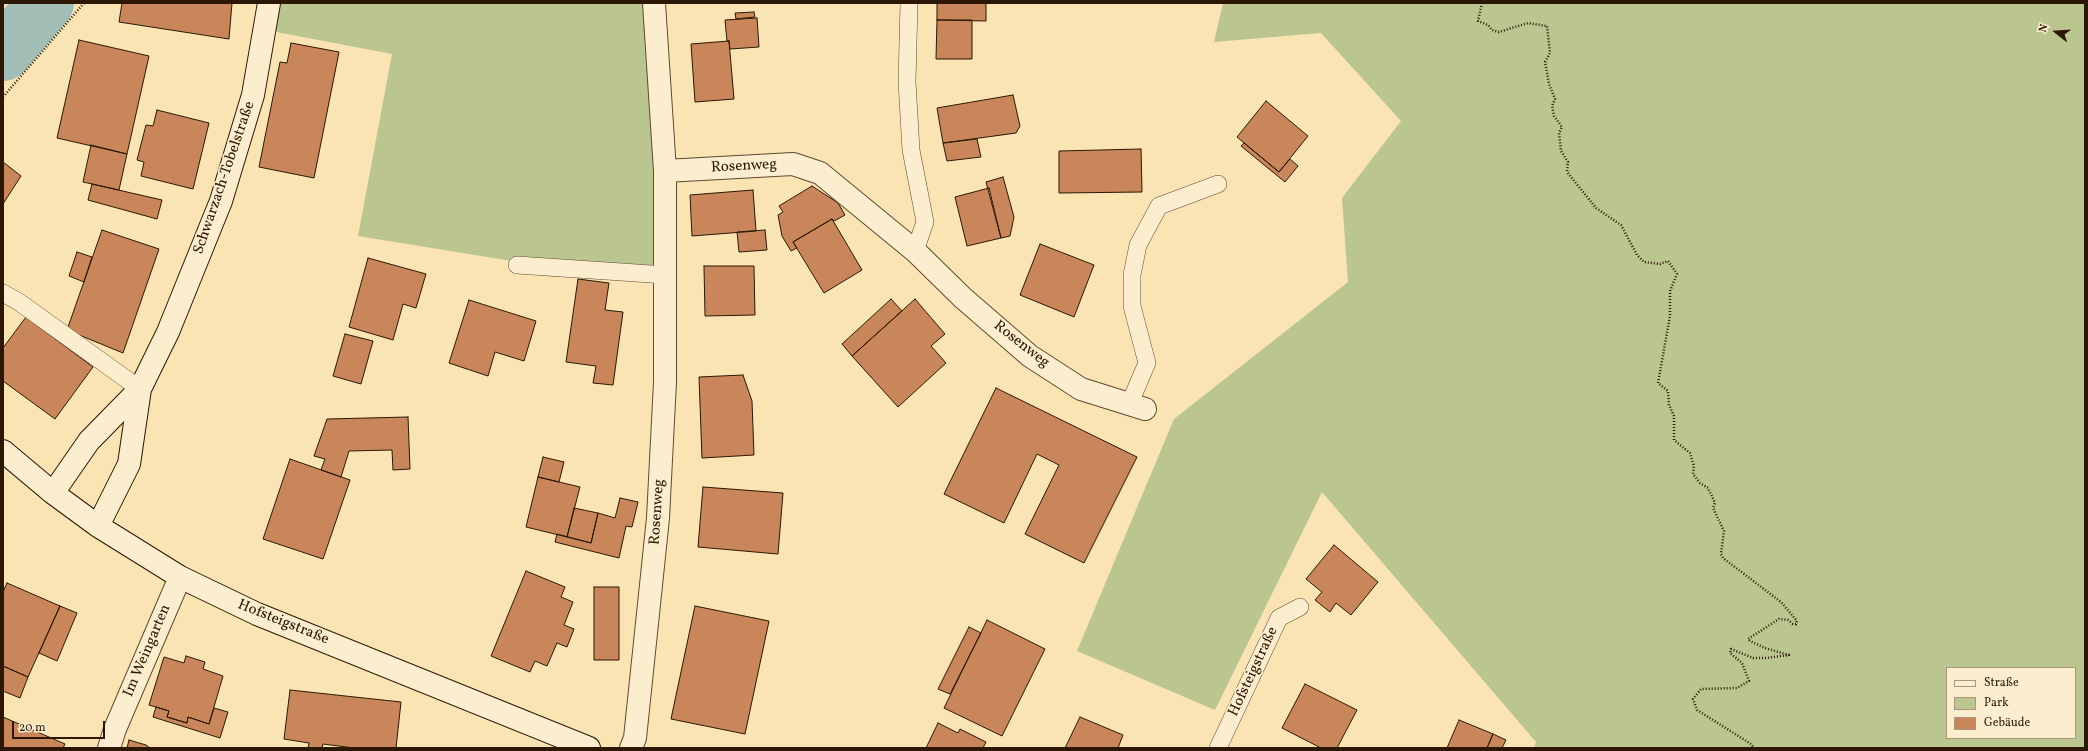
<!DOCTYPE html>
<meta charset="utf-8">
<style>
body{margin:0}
#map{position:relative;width:2088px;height:751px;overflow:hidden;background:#fae4b4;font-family:Vollkorn,serif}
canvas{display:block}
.frame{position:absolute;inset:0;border:4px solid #2b1703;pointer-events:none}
.legend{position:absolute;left:1946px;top:667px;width:130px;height:72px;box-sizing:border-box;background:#fcedce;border:1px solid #a8977d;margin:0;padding:5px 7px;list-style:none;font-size:12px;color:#2b1703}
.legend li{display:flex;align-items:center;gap:8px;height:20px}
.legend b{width:20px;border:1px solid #a8977d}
.north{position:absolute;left:2036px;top:12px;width:40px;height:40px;-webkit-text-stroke:3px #fcedce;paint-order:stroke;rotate:287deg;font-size:11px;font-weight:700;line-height:16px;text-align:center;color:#2b1703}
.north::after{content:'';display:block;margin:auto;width:14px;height:18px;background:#2b1703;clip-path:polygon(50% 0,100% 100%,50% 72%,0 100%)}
.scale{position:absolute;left:12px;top:721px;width:93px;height:18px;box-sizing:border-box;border:2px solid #2b1703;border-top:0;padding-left:5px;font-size:12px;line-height:14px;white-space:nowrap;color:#2b1703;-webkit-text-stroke:3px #fcedce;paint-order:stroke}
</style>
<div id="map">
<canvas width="2088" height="751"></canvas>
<div class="frame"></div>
<ul class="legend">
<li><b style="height:5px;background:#fcedce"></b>Straße</li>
<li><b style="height:11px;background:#bac590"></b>Park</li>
<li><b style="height:11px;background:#ca865b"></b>Gebäude</li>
</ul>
<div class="north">N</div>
<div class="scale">20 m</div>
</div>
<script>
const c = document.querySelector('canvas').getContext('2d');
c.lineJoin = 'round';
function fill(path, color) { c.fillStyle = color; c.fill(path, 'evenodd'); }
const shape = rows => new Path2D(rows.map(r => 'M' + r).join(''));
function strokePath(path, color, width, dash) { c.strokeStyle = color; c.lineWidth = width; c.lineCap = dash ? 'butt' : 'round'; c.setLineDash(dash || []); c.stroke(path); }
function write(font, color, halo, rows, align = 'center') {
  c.font = font + ' Vollkorn,serif'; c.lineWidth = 3.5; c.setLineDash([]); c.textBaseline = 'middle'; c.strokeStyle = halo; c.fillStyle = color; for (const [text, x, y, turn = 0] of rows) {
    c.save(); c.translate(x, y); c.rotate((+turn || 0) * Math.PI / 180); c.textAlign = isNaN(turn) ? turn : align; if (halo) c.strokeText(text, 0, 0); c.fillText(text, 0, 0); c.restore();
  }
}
fill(shape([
 [271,3,651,3,661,269,518,262,358,236,392,54,266,30],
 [1223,3,2085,3,2085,748,1534,748,1536,742,1322,492,1215,710,1077,651,1174,419,1348,282,1342,198,1401,121,1321,33,1214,42],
 [1947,668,2075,668,2075,738,1947,738]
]), '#bac590');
strokePath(shape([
 [3,53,46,3]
]), '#a1bdb5', 56);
const building = shape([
 [122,3,232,3,229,39,119,22,122,3],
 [937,3,986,3,986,21,937,20,937,3],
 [754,12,755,17,736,19,735,13,754,12],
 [757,18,759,47,730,49,729,41,727,41,725,20,757,18],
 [937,20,972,20,972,59,936,59,937,20],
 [79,40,149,56,127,154,57,138,79,40],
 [729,41,734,99,695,102,691,44,729,41],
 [291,43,339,52,314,178,259,167,280,62,287,63,291,43],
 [1013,95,1020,126,1016,133,943,143,937,108,1013,95],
 [1266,101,1308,136,1279,172,1237,137,1266,101],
 [157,110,209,123,193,189,141,176,144,162,137,160,146,125,153,126,157,110],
 [977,139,981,157,947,161,943,143,977,139],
 [1244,143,1279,172,1290,159,1298,166,1285,182,1241,146,1244,143],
 [91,145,127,154,119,190,83,182,91,145],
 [1141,149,1142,192,1059,193,1059,151,1141,149],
 [3,162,21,176,3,204,3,162],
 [1003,177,1014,217,1010,236,1001,238,986,182,1003,177],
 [92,184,162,200,157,219,88,200,92,184],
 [812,186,838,203,845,215,834,221,832,219,793,242,797,248,791,251,782,236,778,215,783,212,779,206,812,186],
 [989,188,1001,238,967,246,955,197,989,188],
 [753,190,756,231,692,236,690,195,753,190],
 [832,219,862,270,824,293,793,242,832,219],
 [102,230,159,249,123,353,67,330,102,230],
 [765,230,767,250,739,252,737,232,765,230],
 [1040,244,1094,265,1074,317,1020,295,1040,244],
 [77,252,92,257,84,282,69,276,77,252],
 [368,258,426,274,416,308,403,304,393,340,349,327,368,258],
 [704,266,754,266,755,315,705,316,704,266],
 [578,279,609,283,605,310,623,312,613,385,593,383,596,366,566,362,578,279],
 [891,299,902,311,852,356,842,344,891,299],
 [915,299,945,334,931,346,946,363,898,407,852,356,915,299],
 [469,300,536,321,524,361,495,352,488,376,449,363,469,300],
 [26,317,93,367,55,419,3,381,3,348,26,317],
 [345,334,373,341,361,384,333,376,345,334],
 [743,375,752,401,754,455,702,458,699,377,743,375],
 [996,388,1137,457,1084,563,1025,534,1059,465,1037,454,1004,523,944,494,996,388],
 [408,417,410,469,393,470,392,450,349,451,341,477,321,470,325,459,314,456,327,419,408,417],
 [543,457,564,462,559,482,538,477,543,457],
 [290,459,350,480,323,559,263,539,290,459],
 [538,477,580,487,567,537,526,527,538,477],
 [703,487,783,493,778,554,698,547,703,487],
 [620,498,638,502,632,527,626,526,619,558,555,542,557,534,591,543,598,513,615,518,620,498],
 [574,508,598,513,591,543,567,537,574,508],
 [1334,545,1378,582,1351,615,1336,603,1330,612,1315,600,1322,592,1306,579,1334,545],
 [526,571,565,587,561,597,573,602,564,625,574,629,567,647,557,643,547,666,535,661,530,672,491,656,526,571],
 [7,583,60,606,28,677,3,666,3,592,7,583],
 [594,587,619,587,619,660,594,660,594,587],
 [60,606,77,613,57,661,39,653,60,606],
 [695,606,769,621,745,734,671,719,695,606],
 [987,620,1045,649,1002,736,944,708,987,620],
 [969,627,981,633,950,694,938,689,969,627],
 [186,656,205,662,203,669,223,676,209,724,188,717,187,723,167,717,169,711,149,705,164,657,184,663,186,656],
 [3,666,28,677,20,698,3,691,3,666],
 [1305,684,1357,710,1337,748,1321,748,1282,728,1305,684],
 [290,690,401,702,396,748,354,748,323,744,322,748,308,748,309,743,284,739,290,690],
 [156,707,169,711,167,717,187,723,188,717,209,724,214,708,228,712,220,738,153,717,156,707],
 [3,717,65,744,63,748,3,748,3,717],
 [1080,717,1123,735,1118,748,1065,748,1080,717],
 [1459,720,1493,734,1487,748,1447,748,1459,720],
 [938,723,958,733,960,729,986,742,983,748,926,748,938,723],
 [1493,734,1506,740,1502,748,1487,748,1493,734],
 [129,740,146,745,150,748,127,748,129,740]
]);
fill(building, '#ca865b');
strokePath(building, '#2b1703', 1);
const lane = shape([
 [909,3,907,82,911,150,925,222,915,251],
 [517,265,666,275],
 [3,293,19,302,140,389],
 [1129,405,1147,363,1132,306,1132,275,1138,245,1159,206,1218,184],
 [1218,748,1279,618,1300,607]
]);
const street = shape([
 [665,171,793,164,820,173,915,251,963,298,1030,356,1081,389,1145,409],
 [109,748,115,729,180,577],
 [631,748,635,738,658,518,665,382,665,171,654,3]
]);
const secondary = shape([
 [3,451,53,493,98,526,180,577,257,614,589,748],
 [53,493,89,441,140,389],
 [98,526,129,464,140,389,168,332,221,201,253,95,269,3]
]);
strokePath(lane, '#5f4a2f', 18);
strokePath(street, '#5f4a2f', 24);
strokePath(secondary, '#2b1703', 24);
strokePath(shape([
 [1482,3,1478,21,1488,25,1492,30,1499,32,1528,23,1547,26,1550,53,1545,62,1549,84,1555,99,1552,106,1554,116,1562,127,1559,133,1561,151,1568,162,1567,172,1596,208,1621,225,1637,255,1644,262,1660,264,1668,261,1677,274,1670,291,1670,316,1658,383,1668,391,1669,405,1674,416,1674,440,1690,453,1694,466,1693,474,1700,483,1708,488,1715,503,1713,508,1724,531,1721,554,1723,558,1781,602,1797,621,1796,624,1793,624,1788,620,1779,619,1748,639,1750,641,1765,648,1789,655,1766,658,1753,658,1731,649,1730,653,1742,663,1749,681,1737,688,1701,689,1693,699,1697,710,1751,744,1754,748],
 [3,97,84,3]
]), '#2b1703', 2.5, [1, 2]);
strokePath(lane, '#fcedce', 17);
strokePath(street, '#fcedce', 22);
strokePath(secondary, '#fcedce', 22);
write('15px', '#2b1703', '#fcedce', [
 ["Rosenweg",744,167,-3],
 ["Schwarzach-Tobelstraße",225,178,-71],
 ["Rosenweg",1021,345,38],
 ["Rosenweg",658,512,-86],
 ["Hofsteigstraße",283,623,22],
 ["Im Weingarten",148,651,-67],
 ["Hofsteigstraße",1254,672,-65]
]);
</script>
